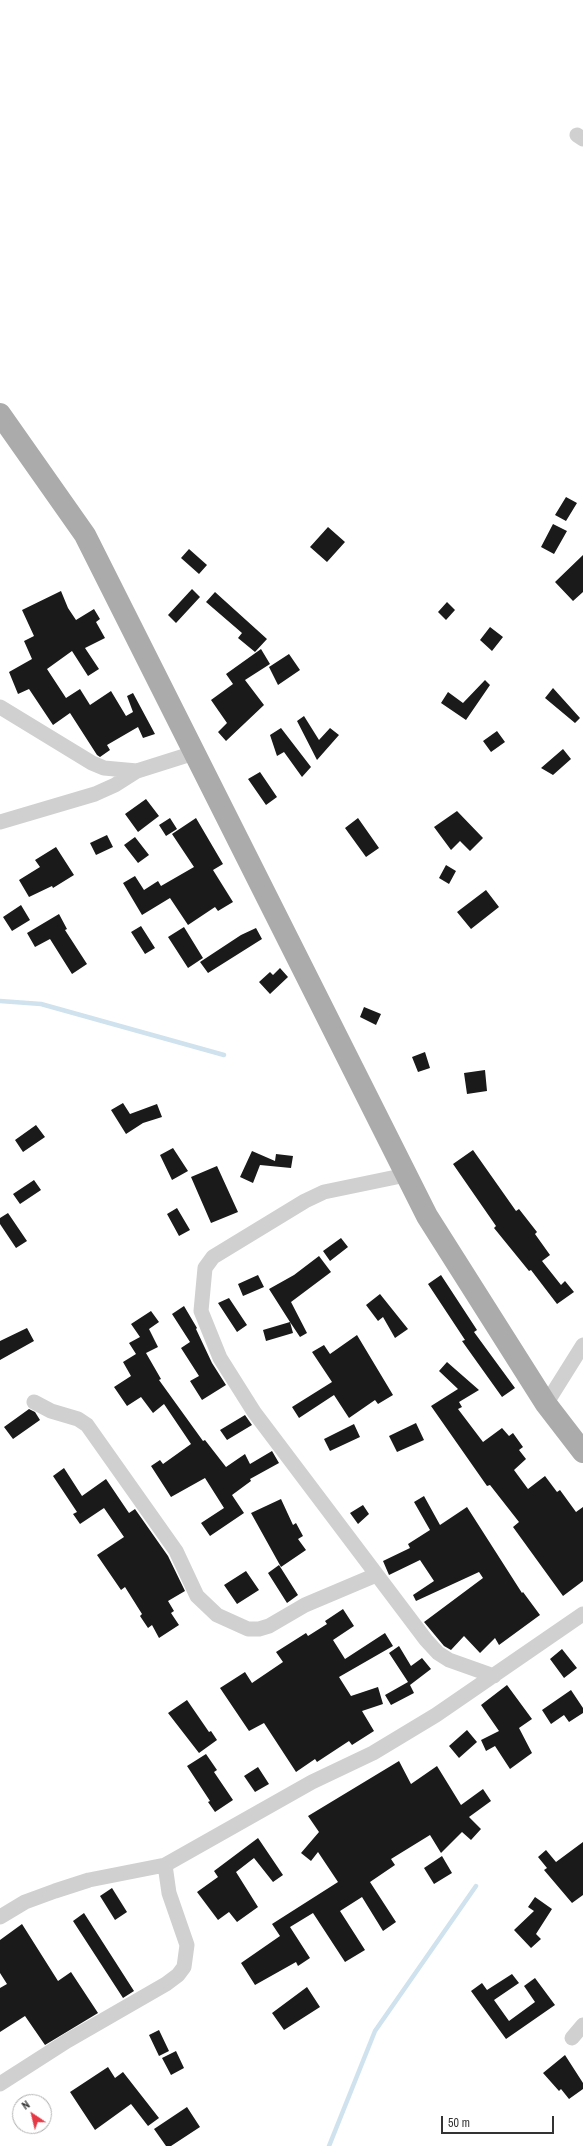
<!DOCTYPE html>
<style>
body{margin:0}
#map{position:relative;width:583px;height:2146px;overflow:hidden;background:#fff;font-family:"Archivo Narrow",sans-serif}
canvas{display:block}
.north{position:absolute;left:12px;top:2094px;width:40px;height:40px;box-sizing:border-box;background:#fff;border:1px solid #adadad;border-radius:50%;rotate:325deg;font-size:11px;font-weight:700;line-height:16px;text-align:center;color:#333}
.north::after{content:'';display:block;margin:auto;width:14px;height:18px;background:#e63946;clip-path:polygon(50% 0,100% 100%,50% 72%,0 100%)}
.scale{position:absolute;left:441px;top:2116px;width:113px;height:18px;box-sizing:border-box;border:2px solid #333;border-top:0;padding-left:5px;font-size:12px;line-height:14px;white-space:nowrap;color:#333;-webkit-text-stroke:3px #fff;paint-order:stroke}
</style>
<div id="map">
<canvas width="583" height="2146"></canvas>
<div class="north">N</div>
<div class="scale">50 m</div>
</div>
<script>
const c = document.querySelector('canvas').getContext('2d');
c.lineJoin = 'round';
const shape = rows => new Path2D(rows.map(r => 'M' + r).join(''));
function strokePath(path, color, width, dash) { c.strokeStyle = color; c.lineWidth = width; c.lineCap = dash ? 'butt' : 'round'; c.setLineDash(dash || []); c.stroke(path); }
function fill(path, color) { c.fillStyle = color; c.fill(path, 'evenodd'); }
strokePath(shape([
 [0,1001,41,1004,224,1055],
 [329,2146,375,2031,476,1886]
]), '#cfe2ee', 4.5);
fill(shape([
 [566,497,577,503,566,521,555,515],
 [553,524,567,531,554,554,541,547],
 [328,527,345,542,327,562,310,547],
 [189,549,207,565,199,574,181,558],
 [583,555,583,592,573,601,555,582],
 [192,589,200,597,176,623,168,615],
 [61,591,68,608,76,620,94,609,100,619,96,622,105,638,85,648,99,669,88,676,72,651,47,669,66,698,80,689,90,705,111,691,126,716,133,712,127,696,133,693,155,734,143,738,138,727,107,745,110,750,100,757,97,755,70,713,53,725,29,689,18,694,9,672,32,659,24,641,34,636,22,610],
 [215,592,267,639,255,652,238,638,242,633,206,602],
 [447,602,455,610,446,620,438,612],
 [490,627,503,637,492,651,480,640],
 [261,649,270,664,245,680,264,705,226,741,218,732,227,723,211,700,233,684,226,674],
 [289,654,300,670,278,685,269,667],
 [485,680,490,685,466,720,441,703,448,692,463,703],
 [553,688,580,718,575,723,545,698],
 [304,716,319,740,330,728,339,735,317,760,297,721],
 [281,728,311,767,302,777,284,752,277,756,270,735],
 [497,731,505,742,491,752,483,741],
 [563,749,571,759,553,775,541,768],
 [260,772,277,797,266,805,248,779],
 [146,799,159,816,138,832,125,814],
 [457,811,483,838,470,851,460,841,451,850,434,827],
 [170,818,177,829,166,836,159,825],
 [196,818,223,864,213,870,233,902,218,911,215,907,188,925,170,898,142,915,123,883,135,876,144,890,158,881,161,886,194,867,172,834],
 [358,818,379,848,366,857,345,828],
 [107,835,113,847,96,855,90,843],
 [135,837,149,855,138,863,124,845],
 [56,847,74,875,53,888,52,886,29,897,19,880,40,867,35,860],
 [446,865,456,871,449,884,439,878],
 [486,890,499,907,471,929,457,912],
 [21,905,30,920,12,931,3,917],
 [59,914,67,929,65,930,87,964,72,974,50,939,35,947,27,933],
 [141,926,155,948,145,954,131,932],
 [184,927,203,958,188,968,168,937],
 [256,928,262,939,208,973,200,962,241,935],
 [280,968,288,977,270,994,259,982,270,972,273,975],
 [364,1007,381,1014,376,1025,360,1017],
 [425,1052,430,1068,418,1072,412,1057],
 [485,1070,487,1091,467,1094,464,1073],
 [123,1103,130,1114,157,1104,162,1117,143,1123,126,1134,111,1110],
 [36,1125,45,1137,23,1152,15,1140],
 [173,1148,188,1171,172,1180,160,1155],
 [473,1150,516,1211,519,1209,537,1232,535,1234,550,1255,542,1261,561,1285,565,1281,574,1292,557,1304,531,1270,529,1271,494,1228,496,1226,453,1164],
 [252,1151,275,1161,276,1154,293,1156,291,1168,260,1165,253,1183,240,1177],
 [217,1166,238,1212,211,1223,191,1177],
 [34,1180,41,1190,20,1204,13,1194],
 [177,1208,190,1230,179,1236,167,1214],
 [8,1213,27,1241,16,1248,0,1224,0,1218],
 [341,1238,348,1247,330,1261,323,1251],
 [319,1256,331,1272,291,1302,307,1333,300,1337,290,1322,293,1333,266,1341,263,1330,290,1322,269,1289,294,1275],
 [258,1275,264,1287,243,1296,238,1284],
 [441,1275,477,1330,474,1332,515,1388,502,1397,462,1341,465,1340,428,1284],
 [380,1294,408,1329,395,1338,383,1317,378,1321,366,1305],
 [229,1298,247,1325,237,1332,218,1303],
 [184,1306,197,1328,196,1329,212,1363,226,1385,202,1400,190,1381,199,1376,181,1348,190,1342,172,1314],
 [151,1311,159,1322,149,1329,158,1347,146,1353,161,1379,159,1380,203,1441,205,1440,226,1467,245,1454,250,1464,272,1451,279,1463,250,1479,251,1481,232,1495,244,1513,210,1536,201,1523,224,1508,205,1478,171,1497,151,1466,160,1460,163,1464,191,1444,164,1404,153,1413,141,1397,127,1406,114,1387,131,1376,123,1362,136,1354,129,1343,140,1337,131,1324],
 [27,1328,34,1341,0,1360,0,1341],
 [357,1335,393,1395,378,1404,375,1400,349,1418,334,1395,299,1418,292,1407,332,1382,312,1352,324,1345,330,1354],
 [447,1362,479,1390,459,1402,462,1407,458,1409,483,1442,502,1428,509,1436,513,1433,523,1447,519,1450,526,1459,514,1470,528,1489,545,1476,557,1492,560,1490,576,1512,583,1507,583,1581,563,1596,513,1527,519,1522,490,1485,487,1486,431,1406,458,1389,439,1371],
 [29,1409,35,1412,40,1420,13,1439,4,1427],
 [245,1415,252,1425,227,1440,220,1430],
 [416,1423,424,1440,397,1452,389,1436],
 [354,1424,360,1437,330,1451,324,1439],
 [64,1468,82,1496,106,1479,129,1513,135,1509,168,1556,185,1591,168,1601,174,1611,171,1613,179,1625,159,1638,152,1625,148,1628,140,1616,142,1614,125,1587,121,1590,97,1555,124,1537,104,1508,80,1524,73,1514,77,1512,53,1476],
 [424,1496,440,1525,467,1507,522,1593,523,1592,540,1615,499,1645,495,1638,480,1653,464,1636,451,1650,444,1646,424,1622,483,1578,479,1572,416,1601,413,1595,434,1581,420,1560,389,1575,383,1561,410,1548,408,1544,430,1530,414,1502],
 [281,1499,293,1525,296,1523,303,1536,298,1539,306,1550,281,1567,251,1513],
 [363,1505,369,1514,358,1524,350,1513],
 [279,1565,298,1595,287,1603,268,1573],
 [246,1571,259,1590,237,1604,224,1585],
 [343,1609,354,1626,333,1640,345,1659,385,1633,393,1646,339,1677,351,1696,378,1687,383,1704,362,1711,374,1731,352,1745,349,1741,317,1762,315,1759,296,1772,264,1723,249,1731,220,1688,245,1672,252,1683,283,1662,276,1652,306,1633,308,1636,327,1624,325,1621],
 [399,1646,411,1666,422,1658,431,1669,410,1685,414,1693,391,1705,385,1695,408,1682,389,1653],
 [562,1649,577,1668,564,1678,550,1659],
 [507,1685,532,1719,519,1728,532,1753,510,1769,495,1746,486,1751,481,1740,499,1731,481,1705],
 [571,1690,583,1708,583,1713,569,1722,564,1715,551,1724,542,1710],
 [187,1700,209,1732,211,1731,217,1740,199,1753,168,1713],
 [467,1730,477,1742,459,1758,449,1746],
 [206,1754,217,1770,214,1772,233,1800,215,1812,208,1802,210,1801,187,1766],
 [399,1761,411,1784,437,1766,461,1805,483,1789,491,1801,469,1817,481,1829,471,1840,462,1832,441,1853,430,1835,391,1859,395,1865,370,1882,396,1922,383,1931,362,1897,340,1911,365,1950,345,1962,313,1913,290,1927,310,1958,298,1966,296,1962,255,1985,241,1963,280,1936,272,1924,338,1882,318,1852,311,1861,301,1853,319,1832,308,1816],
 [258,1767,269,1784,255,1792,244,1776],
 [258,1838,283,1875,273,1882,254,1858,236,1872,258,1907,237,1922,229,1912,218,1920,197,1892,218,1877,214,1871],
 [583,1842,583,1895,572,1903,544,1870,547,1868,538,1857,546,1850,556,1862],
 [442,1856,452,1873,434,1884,424,1868],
 [112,1888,127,1912,115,1920,100,1896],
 [535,1897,552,1909,536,1934,541,1939,531,1948,514,1930,534,1911,528,1907],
 [84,1913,134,1991,123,1998,73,1921],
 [22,1924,58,1981,71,1972,98,2013,45,2045,25,2016,0,2032,0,1988,7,1984,0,1973,0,1940],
 [512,1974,519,1983,494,2000,509,2021,535,2002,524,1986,535,1978,555,2005,506,2039,471,1991,482,1983,487,1990],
 [307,1987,320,2007,284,2030,272,2013],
 [159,2030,169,2051,159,2056,149,2035],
 [176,2051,184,2068,171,2075,162,2058],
 [565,2055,583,2083,583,2089,569,2099,561,2089,559,2091,543,2073],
 [108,2067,115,2078,123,2072,159,2118,148,2126,131,2104,95,2130,70,2092],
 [187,2107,200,2127,171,2146,166,2146,154,2129]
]), '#1a1a1a');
strokePath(shape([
 [577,135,583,139],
 [0,707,92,763,104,768,137,771,194,753],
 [0,822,95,794,115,785,137,771],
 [406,1175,324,1192,305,1201,213,1257,205,1268,201,1311,220,1358,254,1412,426,1640,438,1653,449,1660,494,1676],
 [34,1402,51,1411,78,1419,87,1425,176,1551,197,1596,217,1615,248,1629,259,1629,269,1626,305,1605,376,1575],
 [546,1404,583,1345],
 [0,1917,25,1902,55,1891,89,1880,165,1865,312,1782,373,1753,436,1715,583,1614],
 [572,2038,583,2025],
 [0,2084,67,2041,166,1984,178,1975,184,1967,187,1945,169,1893,165,1865]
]), '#d0d0d0', 15);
strokePath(shape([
 [0,414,85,535,427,1216,546,1404,583,1452]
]), '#ababab', 22);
</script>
